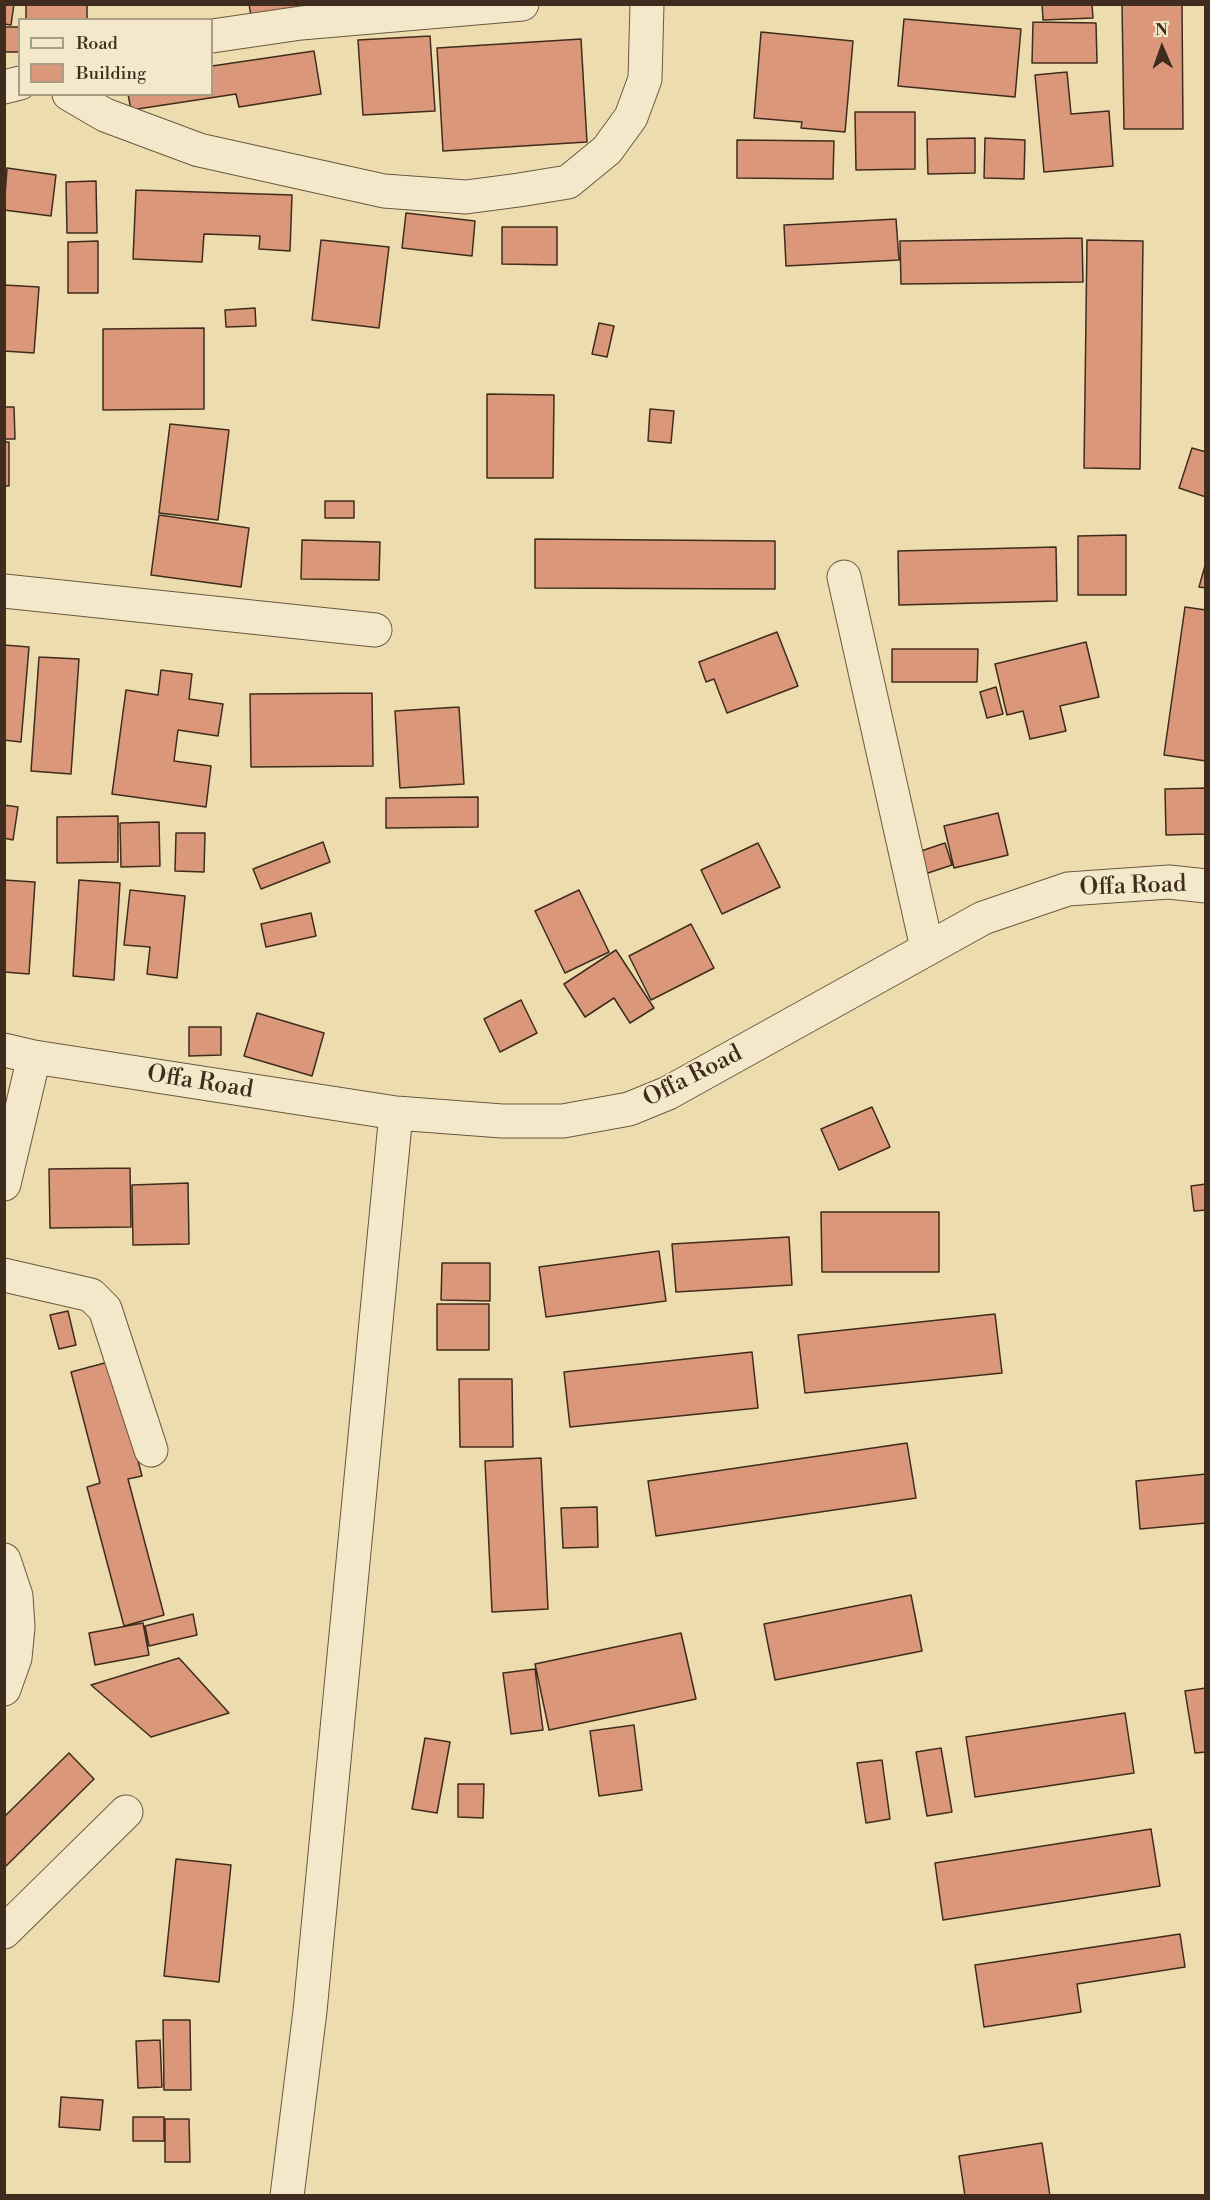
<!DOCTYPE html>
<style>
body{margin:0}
#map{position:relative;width:1210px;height:2200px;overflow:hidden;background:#edddae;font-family:"Libre Bodoni",serif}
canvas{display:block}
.frame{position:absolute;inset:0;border:6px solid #3f2c1e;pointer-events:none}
.legend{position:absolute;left:18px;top:18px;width:195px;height:78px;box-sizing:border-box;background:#f3e9ca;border:2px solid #ab9d85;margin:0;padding:8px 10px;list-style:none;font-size:18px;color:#3f2c1e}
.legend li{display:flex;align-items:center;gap:12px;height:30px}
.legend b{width:30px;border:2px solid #ab9d85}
.north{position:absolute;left:1132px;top:18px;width:60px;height:60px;-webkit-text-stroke:4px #f3e9ca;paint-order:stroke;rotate:358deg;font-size:16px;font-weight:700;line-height:24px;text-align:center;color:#3f2c1e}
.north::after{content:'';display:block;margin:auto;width:21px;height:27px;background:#3f2c1e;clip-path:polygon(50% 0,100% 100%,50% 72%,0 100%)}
</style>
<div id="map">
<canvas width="1210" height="2200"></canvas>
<div class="frame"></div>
<ul class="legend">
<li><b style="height:8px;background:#f3e9ca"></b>Road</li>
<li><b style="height:16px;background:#da9779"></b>Building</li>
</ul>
<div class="north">N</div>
</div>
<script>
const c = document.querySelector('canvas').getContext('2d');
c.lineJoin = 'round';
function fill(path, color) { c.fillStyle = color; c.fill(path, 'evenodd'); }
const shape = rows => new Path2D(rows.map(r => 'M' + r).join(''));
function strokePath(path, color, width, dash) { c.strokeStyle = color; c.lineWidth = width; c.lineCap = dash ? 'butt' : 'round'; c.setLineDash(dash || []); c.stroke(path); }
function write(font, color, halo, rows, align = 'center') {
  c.font = font + ' "Libre Bodoni",serif'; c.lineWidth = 4.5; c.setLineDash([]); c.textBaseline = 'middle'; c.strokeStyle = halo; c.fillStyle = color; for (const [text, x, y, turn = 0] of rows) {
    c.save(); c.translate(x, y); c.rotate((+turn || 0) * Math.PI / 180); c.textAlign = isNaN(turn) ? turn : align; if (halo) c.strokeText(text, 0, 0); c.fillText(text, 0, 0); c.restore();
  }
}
const building = shape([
 [4,4,14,4,11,25,4,24,4,4],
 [26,4,87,4,87,20,26,20,26,4],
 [249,4,297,4,297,10,251,16,249,4],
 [1042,4,1092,4,1093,18,1043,20,1042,4],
 [1122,4,1182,4,1183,129,1124,129,1122,4],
 [904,19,1021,29,1015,97,898,86,904,19],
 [1033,22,1096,23,1097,63,1032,63,1033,22],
 [4,27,20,27,20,52,4,52,4,27],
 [761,32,853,41,845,132,801,128,802,122,754,118,761,32],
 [430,36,435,111,363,115,358,40,430,36],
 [581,39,587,142,443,151,437,48,581,39],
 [314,51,321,94,239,107,236,94,131,110,128,94,212,94,212,66,314,51],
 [1067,72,1071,114,1109,111,1113,166,1044,172,1035,75,1067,72],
 [855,112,915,112,915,169,856,170,855,112],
 [975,138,975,173,928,174,927,139,975,138],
 [985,138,1025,140,1024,179,984,178,985,138],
 [737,140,834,141,833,179,737,178,737,140],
 [7,168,56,175,51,216,4,210,7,168],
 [96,181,97,233,67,233,66,182,96,181],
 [136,190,292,195,290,251,259,249,260,236,204,234,202,262,133,259,136,190],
 [406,213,475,221,472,256,402,248,406,213],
 [896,219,899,260,786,266,784,225,896,219],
 [502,227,557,227,557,265,502,264,502,227],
 [1082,238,1083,282,901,284,900,241,1082,238],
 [321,240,389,247,379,328,312,320,321,240],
 [1087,240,1143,241,1140,469,1084,468,1087,240],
 [98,241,98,293,68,293,68,242,98,241],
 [4,285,39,287,34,353,4,351,4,285],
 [255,308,256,326,226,327,225,310,255,308],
 [599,323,614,326,607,357,592,354,599,323],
 [204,328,204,409,103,410,103,329,204,328],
 [487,394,554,395,553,478,487,478,487,394],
 [4,407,14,407,15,439,4,439,4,407],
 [650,409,674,411,671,443,648,441,650,409],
 [170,424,229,430,218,520,159,513,170,424],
 [4,442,9,442,9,486,4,486,4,442],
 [1192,448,1206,452,1206,497,1179,488,1192,448],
 [325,501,354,501,354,518,325,518,325,501],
 [159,515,249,528,241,587,151,575,159,515],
 [1126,535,1126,595,1078,595,1078,536,1126,535],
 [535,539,775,541,775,589,535,588,535,539],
 [302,540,380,542,379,580,301,579,302,540],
 [1056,547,1057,601,899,605,898,551,1056,547],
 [1206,562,1206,588,1199,587,1206,562],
 [1185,607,1206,610,1206,761,1164,755,1185,607],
 [777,632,798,686,727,713,714,679,706,682,699,662,777,632],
 [1086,642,1099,697,1060,706,1066,731,1030,739,1023,711,1007,715,995,664,1086,642],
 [4,645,29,647,21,742,4,740,4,645],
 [892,649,978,649,977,682,892,682,892,649],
 [39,657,79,659,71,774,31,771,39,657],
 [161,670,192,674,189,699,223,704,218,736,178,730,174,761,211,766,206,807,112,794,126,690,158,695,161,670],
 [996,687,1003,714,987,718,980,692,996,687],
 [372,693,373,766,251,767,250,694,372,693],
 [459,707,464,784,400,788,395,711,459,707],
 [1206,788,1206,834,1166,835,1165,789,1206,788],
 [478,797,478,827,386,828,386,798,478,797],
 [4,805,18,807,13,840,4,838,4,805],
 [998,813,1008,855,954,868,944,826,998,813],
 [118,816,118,862,57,863,57,817,118,816],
 [159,822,160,866,121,867,120,823,159,822],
 [176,833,205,833,204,872,175,871,176,833],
 [323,842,330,862,261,889,253,869,323,842],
 [758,843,780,887,722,914,701,870,758,843],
 [945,843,952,865,925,874,918,852,945,843],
 [4,880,35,882,29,974,4,972,4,880],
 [79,880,120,883,114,980,73,976,79,880],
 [130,890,185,896,177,978,147,974,150,947,124,945,130,890],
 [579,890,609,952,565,973,535,911,579,890],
 [311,913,316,936,266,947,261,924,311,913],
 [691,924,714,968,651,1000,629,956,691,924],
 [616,950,654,1008,630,1023,614,998,585,1017,564,984,616,950],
 [521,1000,537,1033,500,1052,484,1019,521,1000],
 [257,1013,324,1033,312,1076,244,1056,257,1013],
 [189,1027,221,1027,221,1055,189,1056,189,1027],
 [872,1107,890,1147,839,1170,821,1129,872,1107],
 [130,1168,131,1227,50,1228,49,1169,130,1168],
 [188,1183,189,1244,133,1245,132,1185,188,1183],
 [1206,1184,1206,1210,1194,1211,1191,1186,1206,1184],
 [821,1212,939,1212,939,1272,822,1272,821,1212],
 [789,1237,792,1285,676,1292,672,1244,789,1237],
 [659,1251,666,1301,546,1317,539,1267,659,1251],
 [442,1263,490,1263,490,1301,441,1300,442,1263],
 [437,1304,489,1304,489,1350,437,1350,437,1304],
 [68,1311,76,1345,59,1349,50,1315,68,1311],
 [995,1314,1002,1373,805,1393,798,1335,995,1314],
 [752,1352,758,1408,570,1427,564,1372,752,1352],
 [112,1361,142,1476,128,1479,164,1615,124,1626,87,1487,100,1483,71,1372,112,1361],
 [459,1379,512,1379,513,1447,460,1447,459,1379],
 [907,1443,916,1498,656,1536,648,1481,907,1443],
 [541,1458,548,1609,492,1612,485,1461,541,1458],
 [1206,1474,1206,1523,1140,1529,1136,1481,1206,1474],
 [597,1507,598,1547,563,1548,561,1508,597,1507],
 [911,1595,922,1651,775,1680,764,1624,911,1595],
 [193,1614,197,1635,149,1646,145,1626,193,1614],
 [143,1623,149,1655,95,1665,89,1633,143,1623],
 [681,1633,696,1699,549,1730,535,1664,681,1633],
 [179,1658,229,1713,151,1737,91,1685,179,1658],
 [535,1669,543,1730,511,1734,503,1673,535,1669],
 [1206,1688,1206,1752,1195,1753,1185,1691,1206,1688],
 [1125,1713,1134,1773,975,1797,966,1737,1125,1713],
 [634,1725,642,1790,599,1796,590,1731,634,1725],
 [425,1738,450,1742,437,1813,412,1809,425,1738],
 [941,1748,952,1812,927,1816,916,1752,941,1748],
 [69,1753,94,1779,4,1868,4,1817,69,1753],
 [882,1760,890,1819,866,1823,857,1763,882,1760],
 [458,1784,484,1784,483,1818,458,1817,458,1784],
 [1151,1829,1160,1886,943,1920,935,1863,1151,1829],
 [176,1859,231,1865,219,1982,164,1976,176,1859],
 [1180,1934,1185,1967,1077,1984,1081,2012,984,2027,975,1965,1180,1934],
 [163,2020,190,2020,191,2090,164,2090,163,2020],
 [160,2040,162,2087,138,2088,136,2041,160,2040],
 [61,2097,103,2100,100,2130,59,2127,61,2097],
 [133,2117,164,2117,164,2141,133,2141,133,2117],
 [165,2119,189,2119,190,2162,165,2162,165,2119],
 [1042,2143,1050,2196,965,2196,959,2156,1042,2143]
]);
fill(building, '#da9779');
strokePath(building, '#3f2c1e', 1.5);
const minor = shape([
 [212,36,301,23,522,4],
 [4,87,20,83],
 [69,94,105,115,199,150,384,191,466,197,519,190,568,182,607,150,631,117,645,79,647,4],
 [844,577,927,948],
 [4,591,375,630],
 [4,1050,34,1057,396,1113,502,1121,563,1121,629,1109,668,1093,983,918,1068,889,1169,882,1206,886],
 [4,1184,34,1057],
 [4,1275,91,1295,105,1309,151,1450],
 [4,1560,16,1596,18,1627,15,1658,4,1689],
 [4,1932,126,1812],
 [287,2196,310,2011,396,1113]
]);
strokePath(minor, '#6a5842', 35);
strokePath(minor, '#f3e9ca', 33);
write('24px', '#3f2c1e', '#f3e9ca', [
 ["Offa Road",1133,887,-2],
 ["Offa Road",693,1077,-27],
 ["Offa Road",200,1083,9]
]);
</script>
